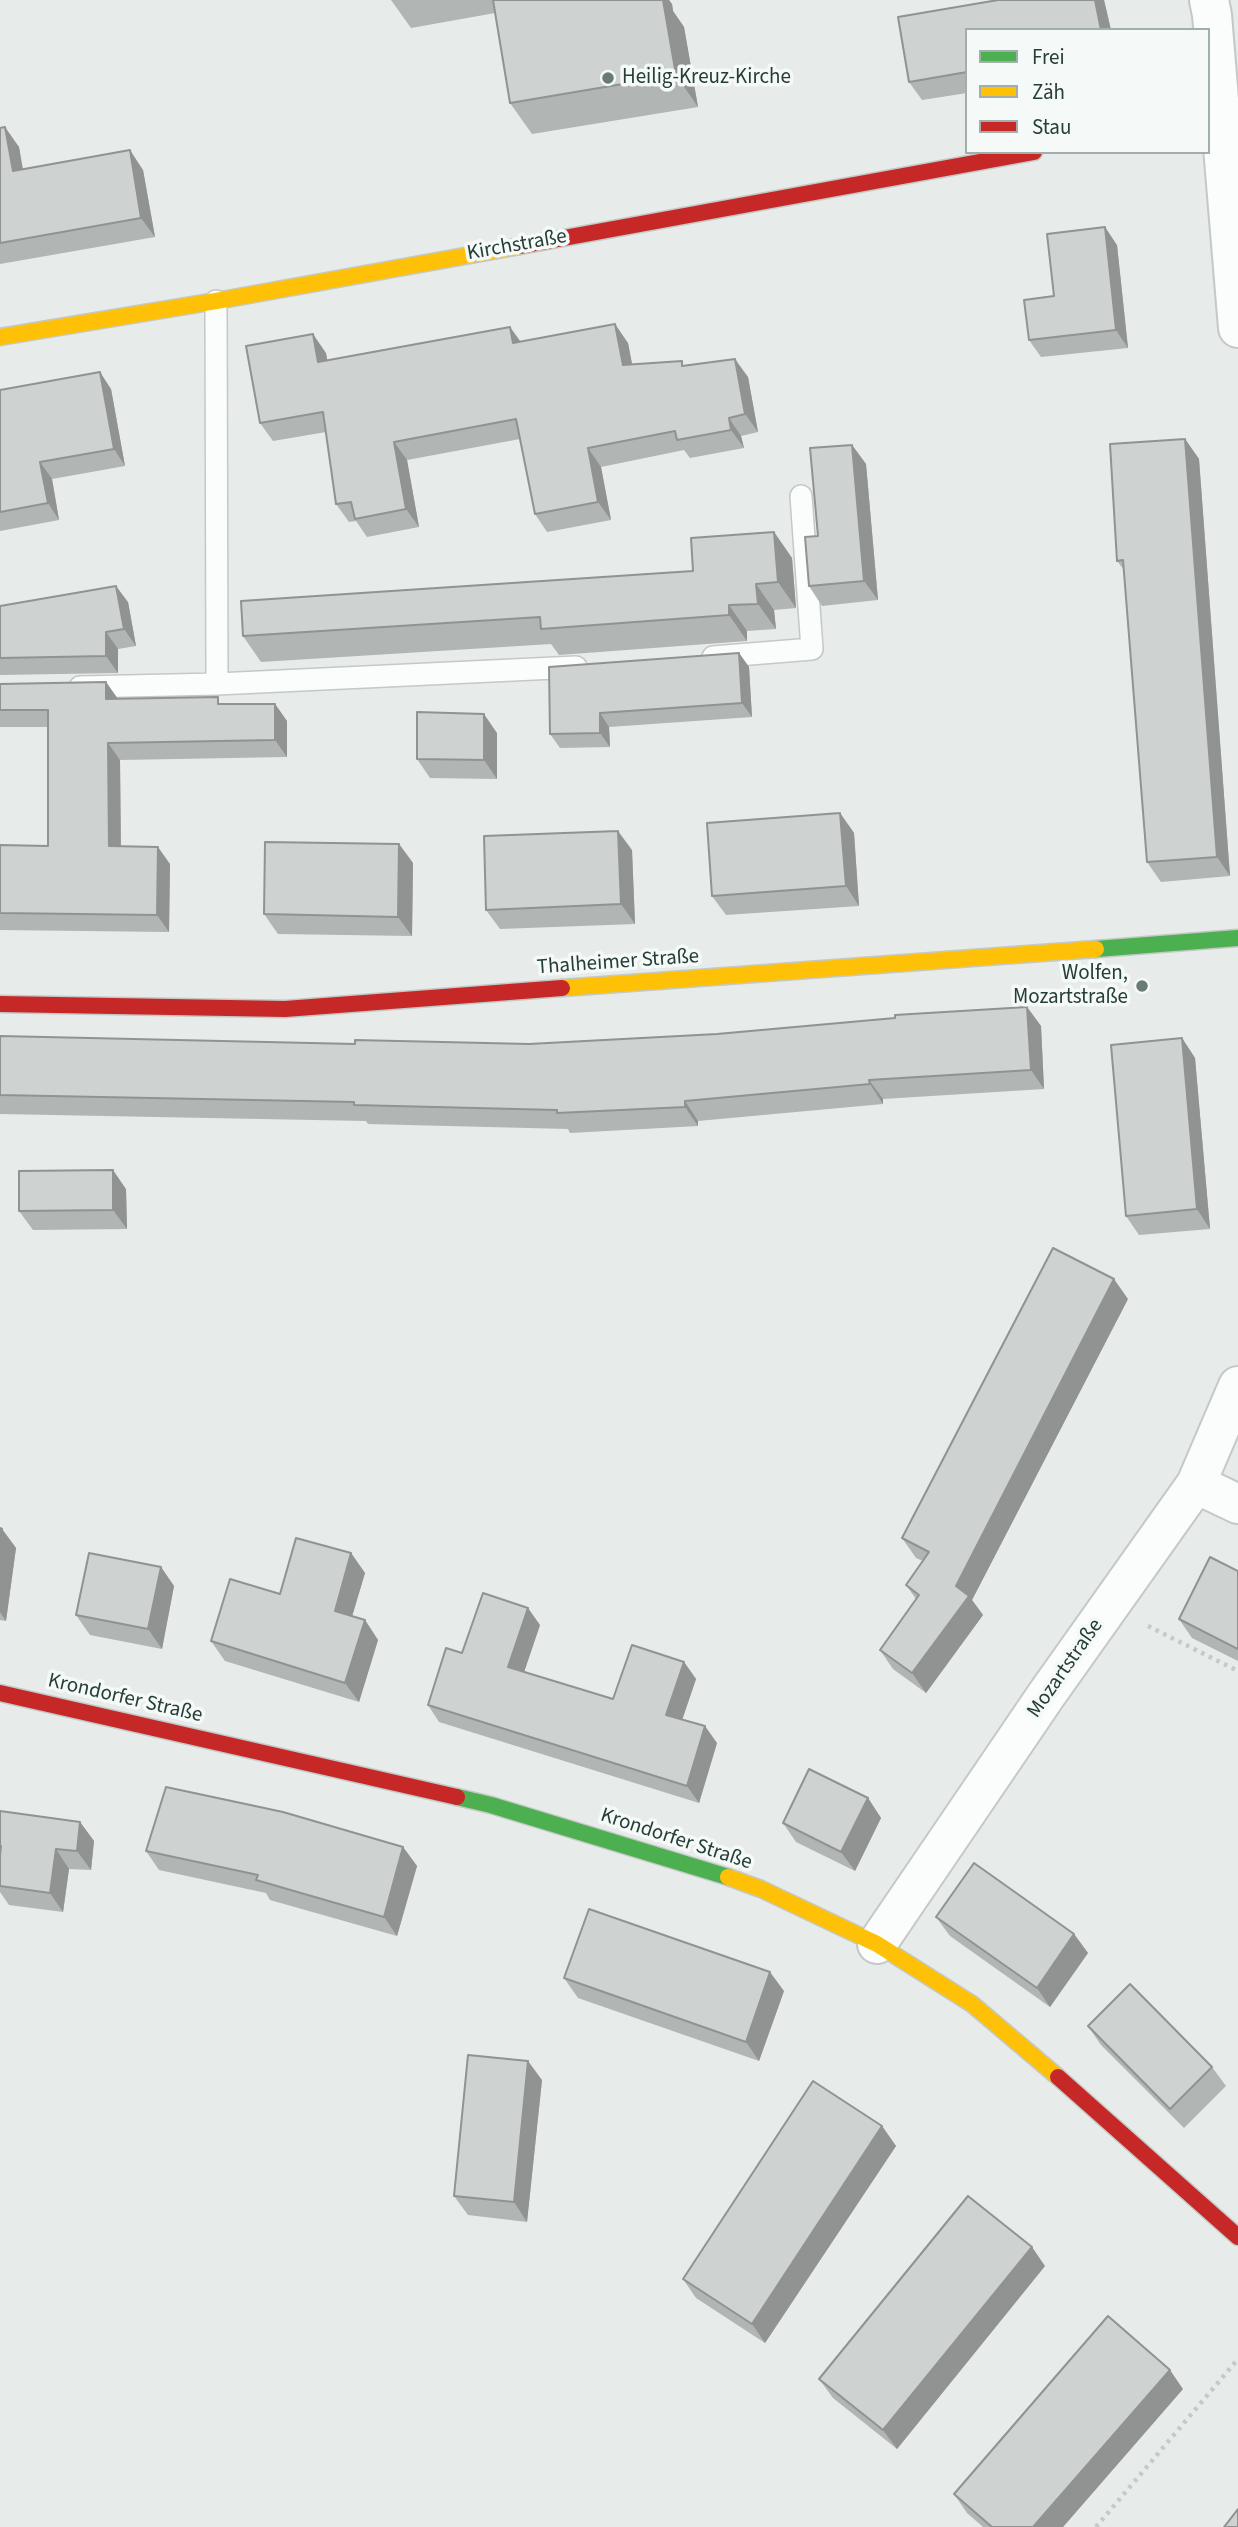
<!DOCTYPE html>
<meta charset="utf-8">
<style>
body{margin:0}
#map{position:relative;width:1238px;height:2527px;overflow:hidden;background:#e7ebe9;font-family:"Source Sans 3",sans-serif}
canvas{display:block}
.legend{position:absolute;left:965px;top:28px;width:245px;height:126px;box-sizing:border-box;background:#f5f9f7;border:2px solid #a2aeab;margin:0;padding:9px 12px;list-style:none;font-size:21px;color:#253e38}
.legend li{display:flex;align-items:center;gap:14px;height:35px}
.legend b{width:35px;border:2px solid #a2aeab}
</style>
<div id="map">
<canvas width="1238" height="2527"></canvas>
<ul class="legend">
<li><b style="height:9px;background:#4caf50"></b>Frei</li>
<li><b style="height:9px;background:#ffc107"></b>Zäh</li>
<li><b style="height:9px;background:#c62828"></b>Stau</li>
</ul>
</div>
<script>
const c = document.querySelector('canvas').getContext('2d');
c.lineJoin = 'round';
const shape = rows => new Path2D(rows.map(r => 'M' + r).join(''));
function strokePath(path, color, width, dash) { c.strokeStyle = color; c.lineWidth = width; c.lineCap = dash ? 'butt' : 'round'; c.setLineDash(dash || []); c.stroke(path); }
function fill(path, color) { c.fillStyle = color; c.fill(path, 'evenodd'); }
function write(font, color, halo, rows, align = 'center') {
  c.font = font + ' "Source Sans 3",sans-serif'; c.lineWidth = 7; c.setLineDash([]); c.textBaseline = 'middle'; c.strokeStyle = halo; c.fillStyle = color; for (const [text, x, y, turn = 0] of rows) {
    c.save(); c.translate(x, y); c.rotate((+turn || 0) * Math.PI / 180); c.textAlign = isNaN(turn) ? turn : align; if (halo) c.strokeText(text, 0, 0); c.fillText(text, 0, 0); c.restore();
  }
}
const lane = shape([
 [216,301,217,684],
 [713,657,812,649,801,496],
 [80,687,217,684,576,667]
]);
const street = shape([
 [1209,0,1212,15,1238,328],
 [1196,1484,1238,1504],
 [877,1944,1047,1694,1196,1484,1238,1386]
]);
const fast = shape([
 [1096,949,1238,938],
 [457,1797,491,1805,728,1877]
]);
const slow = shape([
 [0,337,216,301,520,246],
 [562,988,1096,949],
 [728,1877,761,1889,877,1944,972,2004,1058,2077]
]);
const jam = shape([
 [520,246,1034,152],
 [0,1004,285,1009,562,988],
 [0,1693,457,1797],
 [1058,2077,1238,2237]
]);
strokePath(lane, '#c4c8c6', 24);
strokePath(street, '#c4c8c6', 42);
strokePath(fast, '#c3c9c6', 19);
strokePath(slow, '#c3c9c6', 19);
strokePath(jam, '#c3c9c6', 19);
strokePath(shape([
 [1148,1626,1238,1671],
 [1096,2527,1238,2359]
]), '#c2cbc8', 4.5, [3.5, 5]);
strokePath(lane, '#fbfcfc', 21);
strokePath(street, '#fbfcfc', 38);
strokePath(fast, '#4caf50', 16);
strokePath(slow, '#ffc107', 16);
strokePath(jam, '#c62828', 16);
fill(shape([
 [391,0,669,0,672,4,673,11,684,27,698,107,532,134,510,103,495,13,411,28],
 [998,0,1104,0,1111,30,967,30,967,93,922,100,909,82],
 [0,128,19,147,23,169,143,170,155,237,0,264],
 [1117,245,1128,348,1041,357,1029,340],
 [521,342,628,343,632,365,685,366,748,377,758,432,741,436,744,448,690,458,684,450,601,467,611,520,547,532,535,514,520,439,407,460,419,527,367,537,356,521,349,522,336,504,326,432,273,441,260,423,326,353,327,360],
 [111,389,125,466,52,479,59,520,0,531,0,390],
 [1185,439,1199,459,1230,876,1161,882,1147,862,1124,570,1117,561],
 [852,445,866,464,878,600,822,606,809,586,818,536],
 [774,532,792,558,796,608,774,610,776,629,747,631,747,641,559,655,551,644,261,662,243,636,693,571],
 [128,602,136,646,118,649,118,673,0,675,0,606],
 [739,653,749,667,752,717,609,727,610,747,560,748,550,734],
 [106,682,117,698,223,704,275,704,287,721,287,757,120,760,121,847,170,864,169,932,0,930,0,845,48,846,48,727,0,727,0,684],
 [497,733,497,779,430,778,417,759],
 [840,813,854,833,859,906,726,915,712,896],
 [399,844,413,863,412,936,278,934,264,914],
 [632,850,635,924,500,929,486,910],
 [1027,1007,1041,1026,1044,1089,883,1099,883,1104,698,1121,698,1126,570,1133,568,1129,368,1124,366,1121,0,1114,0,1036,355,1044,529,1044,717,1034],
 [1182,1038,1195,1058,1210,1229,1139,1235,1126,1216],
 [126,1189,127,1229,33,1230,19,1211],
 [1128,1299,972,1600,983,1615,926,1693,893,1669,880,1650,916,1599,906,1585,923,1561,916,1558,902,1538],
 [0,1528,2,1529,16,1548,6,1621,0,1620],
 [351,1553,365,1573,352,1616,365,1620,378,1640,359,1702,225,1661,211,1641,280,1594],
 [161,1567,174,1586,162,1649,90,1635,76,1615],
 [1238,1571,1238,1661,1192,1638,1179,1619],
 [540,1625,524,1672,613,1699,684,1662,696,1679,682,1720,717,1743,699,1803,439,1722,428,1705,462,1653],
 [868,1798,881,1818,855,1871,796,1842,783,1823],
 [0,1811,80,1822,94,1841,91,1870,69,1869,63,1912,9,1905,0,1892],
 [403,1847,417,1866,397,1936,270,1900,266,1893,159,1870,146,1851],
 [936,1917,1074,1934,1088,1953,1050,2007,950,1936],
 [564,1978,784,1991,759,2061,578,1998],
 [1088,2026,1212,2067,1226,2086,1184,2128,1101,2045],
 [542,2080,527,2222,468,2215,454,2196],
 [882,2126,896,2146,765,2343,696,2298,683,2279],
 [1045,2266,897,2449,833,2398,819,2379],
 [1183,2389,1063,2527,983,2527,967,2513,954,2494]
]), '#b1b5b3');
fill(shape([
 [656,0,669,0,672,4,673,11,684,27,698,107,676,75],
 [1095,0,1104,0,1111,30,1101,30],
 [5,127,19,147,26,190,13,171],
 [130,150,143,170,155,237,141,218],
 [1105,227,1117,245,1128,348,1116,330],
 [615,324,628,343,636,384,623,365],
 [510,327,523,345,513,343],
 [313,334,326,353,331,380,318,362],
 [735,359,748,377,758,432,745,414],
 [100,372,111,389,125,466,114,449],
 [729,418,741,436,744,448,731,430],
 [1185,439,1199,459,1230,876,1217,857],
 [394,442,407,460,419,527,406,509],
 [852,445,866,464,878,600,864,581],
 [588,448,601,467,611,520,598,502],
 [40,462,52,479,59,520,48,503],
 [774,532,792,558,796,608,778,582],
 [756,584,774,610,776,629,758,604],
 [116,586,128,602,136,646,124,629],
 [729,605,747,631,747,641,729,615],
 [106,632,118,649,118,673,106,656],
 [739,653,749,667,752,717,742,703],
 [106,682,118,699,106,699],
 [275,704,287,721,287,757,275,740],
 [600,713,609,727,610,747,600,733],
 [484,714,497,733,497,779,484,760],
 [108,743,120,760,121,863,109,846],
 [840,813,854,833,859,906,846,886],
 [618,831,632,850,635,924,621,904],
 [399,844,413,863,412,936,398,917],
 [158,847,170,864,169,932,157,915],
 [1027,1007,1041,1026,1044,1089,1031,1070],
 [1182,1038,1195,1058,1210,1229,1197,1209],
 [869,1080,883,1099,883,1104,870,1084],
 [685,1101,698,1121,698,1126,685,1107],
 [113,1170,126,1189,127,1229,113,1210],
 [1114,1279,1128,1299,972,1600,983,1615,926,1693,912,1673,956,1586],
 [2,1529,16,1548,6,1621,0,1612,0,1546],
 [351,1553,365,1573,348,1630,335,1611],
 [161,1567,174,1586,162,1649,148,1629],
 [528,1608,540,1625,520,1684,508,1667],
 [365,1620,378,1640,359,1702,345,1683],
 [684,1662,696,1679,678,1732,666,1715],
 [705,1726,717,1743,699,1803,687,1786],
 [868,1798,881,1818,855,1871,841,1852],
 [80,1822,94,1841,91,1870,77,1851],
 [403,1847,417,1866,397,1936,384,1917],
 [56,1849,69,1869,63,1912,50,1893],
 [1074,1934,1088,1953,1050,2007,1037,1988],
 [770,1972,784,1991,759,2061,746,2042],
 [528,2061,542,2080,527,2222,514,2202],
 [882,2126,896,2146,765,2343,752,2324],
 [1032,2247,1045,2266,897,2449,883,2430],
 [1170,2370,1183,2389,1063,2527,1033,2527]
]), '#909392');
const building = shape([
 [493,0,663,0,676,75,510,103,493,0],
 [998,0,1095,0,1101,30,967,30,967,72,909,82,898,17,998,0],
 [5,127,13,171,130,150,141,218,0,243,0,128,5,127],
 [1105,227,1116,330,1029,340,1024,300,1054,296,1047,234,1105,227],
 [615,324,623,365,682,361,682,366,735,359,745,414,729,418,731,430,677,440,675,431,588,448,598,502,535,514,516,419,394,442,406,509,355,519,351,502,336,504,323,412,260,423,246,346,313,334,318,362,510,327,513,343,615,324],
 [100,372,114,449,40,462,48,503,0,512,0,390,100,372],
 [1185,439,1217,857,1147,862,1123,560,1117,561,1110,444,1185,439],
 [852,445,864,581,809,586,805,537,818,536,810,448,852,445],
 [774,532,778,582,756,584,758,604,729,605,729,615,541,629,540,617,243,636,241,601,693,571,691,538,774,532],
 [116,586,124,629,106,632,106,656,0,658,0,606,116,586],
 [739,653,742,703,600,713,600,733,550,734,549,667,739,653],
 [106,682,106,699,218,697,218,704,275,704,275,740,108,743,109,846,158,847,157,915,0,913,0,845,48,846,48,710,0,710,0,684,106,682],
 [417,712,484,714,484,760,417,759,417,712],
 [840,813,846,886,712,896,707,823,840,813],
 [618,831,621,904,486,910,484,836,618,831],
 [265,842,399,844,398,917,264,914,265,842],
 [1027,1007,1031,1070,869,1080,870,1084,685,1101,685,1107,557,1113,557,1110,354,1105,354,1102,0,1095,0,1036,355,1044,355,1040,529,1044,717,1034,895,1018,895,1015,1027,1007],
 [1182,1038,1197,1209,1126,1216,1111,1045,1182,1038],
 [113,1170,113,1210,19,1211,19,1171,113,1170],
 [1053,1248,1114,1279,956,1586,969,1596,912,1673,880,1650,919,1595,906,1585,929,1552,902,1538,1053,1248],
 [0,1528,2,1529,0,1546,0,1528],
 [296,1538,351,1553,335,1611,365,1620,345,1683,211,1641,230,1579,280,1594,296,1538],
 [89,1553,161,1567,148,1629,76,1615,89,1553],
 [1210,1557,1238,1571,1238,1649,1179,1619,1210,1557],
 [483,1593,528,1608,508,1667,613,1699,632,1645,684,1662,666,1715,705,1726,687,1786,428,1705,446,1648,462,1653,483,1593],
 [809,1769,868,1798,841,1852,783,1823,809,1769],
 [166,1787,283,1812,403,1847,384,1917,256,1880,258,1875,146,1851,166,1787],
 [0,1811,80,1822,77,1851,56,1849,50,1893,0,1886,0,1856,1,1846,0,1846,0,1811],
 [974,1863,1074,1934,1037,1988,936,1917,974,1863],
 [589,1909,770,1972,746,2042,564,1978,589,1909],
 [1130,1984,1212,2067,1170,2109,1088,2026,1130,1984],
 [468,2055,528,2061,514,2202,454,2196,468,2055],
 [813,2081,882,2126,752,2324,683,2279,813,2081],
 [968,2196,1032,2247,883,2430,819,2379,968,2196],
 [1108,2316,1170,2370,1033,2527,992,2527,954,2494,1108,2316],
 [1238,2509,1238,2527,1224,2527,1238,2509]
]);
fill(building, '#ced2d0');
strokePath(building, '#909392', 2);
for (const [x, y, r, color] of [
 [608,78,7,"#697b76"],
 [1142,986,7,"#697b76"]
]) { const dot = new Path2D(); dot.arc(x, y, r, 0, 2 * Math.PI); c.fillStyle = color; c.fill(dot); strokePath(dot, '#f5f9f7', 2.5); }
write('21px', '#253e38', '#f5f9f7', [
 ["Heilig-Kreuz-Kirche",622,78],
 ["Wolfen,",1128,974,"right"],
 ["Mozartstraße",1128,998,"right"]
], 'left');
write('21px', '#253e38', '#f5f9f7', [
 ["Kirchstraße",517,246,-10],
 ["Thalheimer Straße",618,963,-4],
 ["Mozartstraße",1066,1669,-55],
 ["Krondorfer Straße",125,1699,13],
 ["Krondorfer Straße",676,1840,18]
]);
</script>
